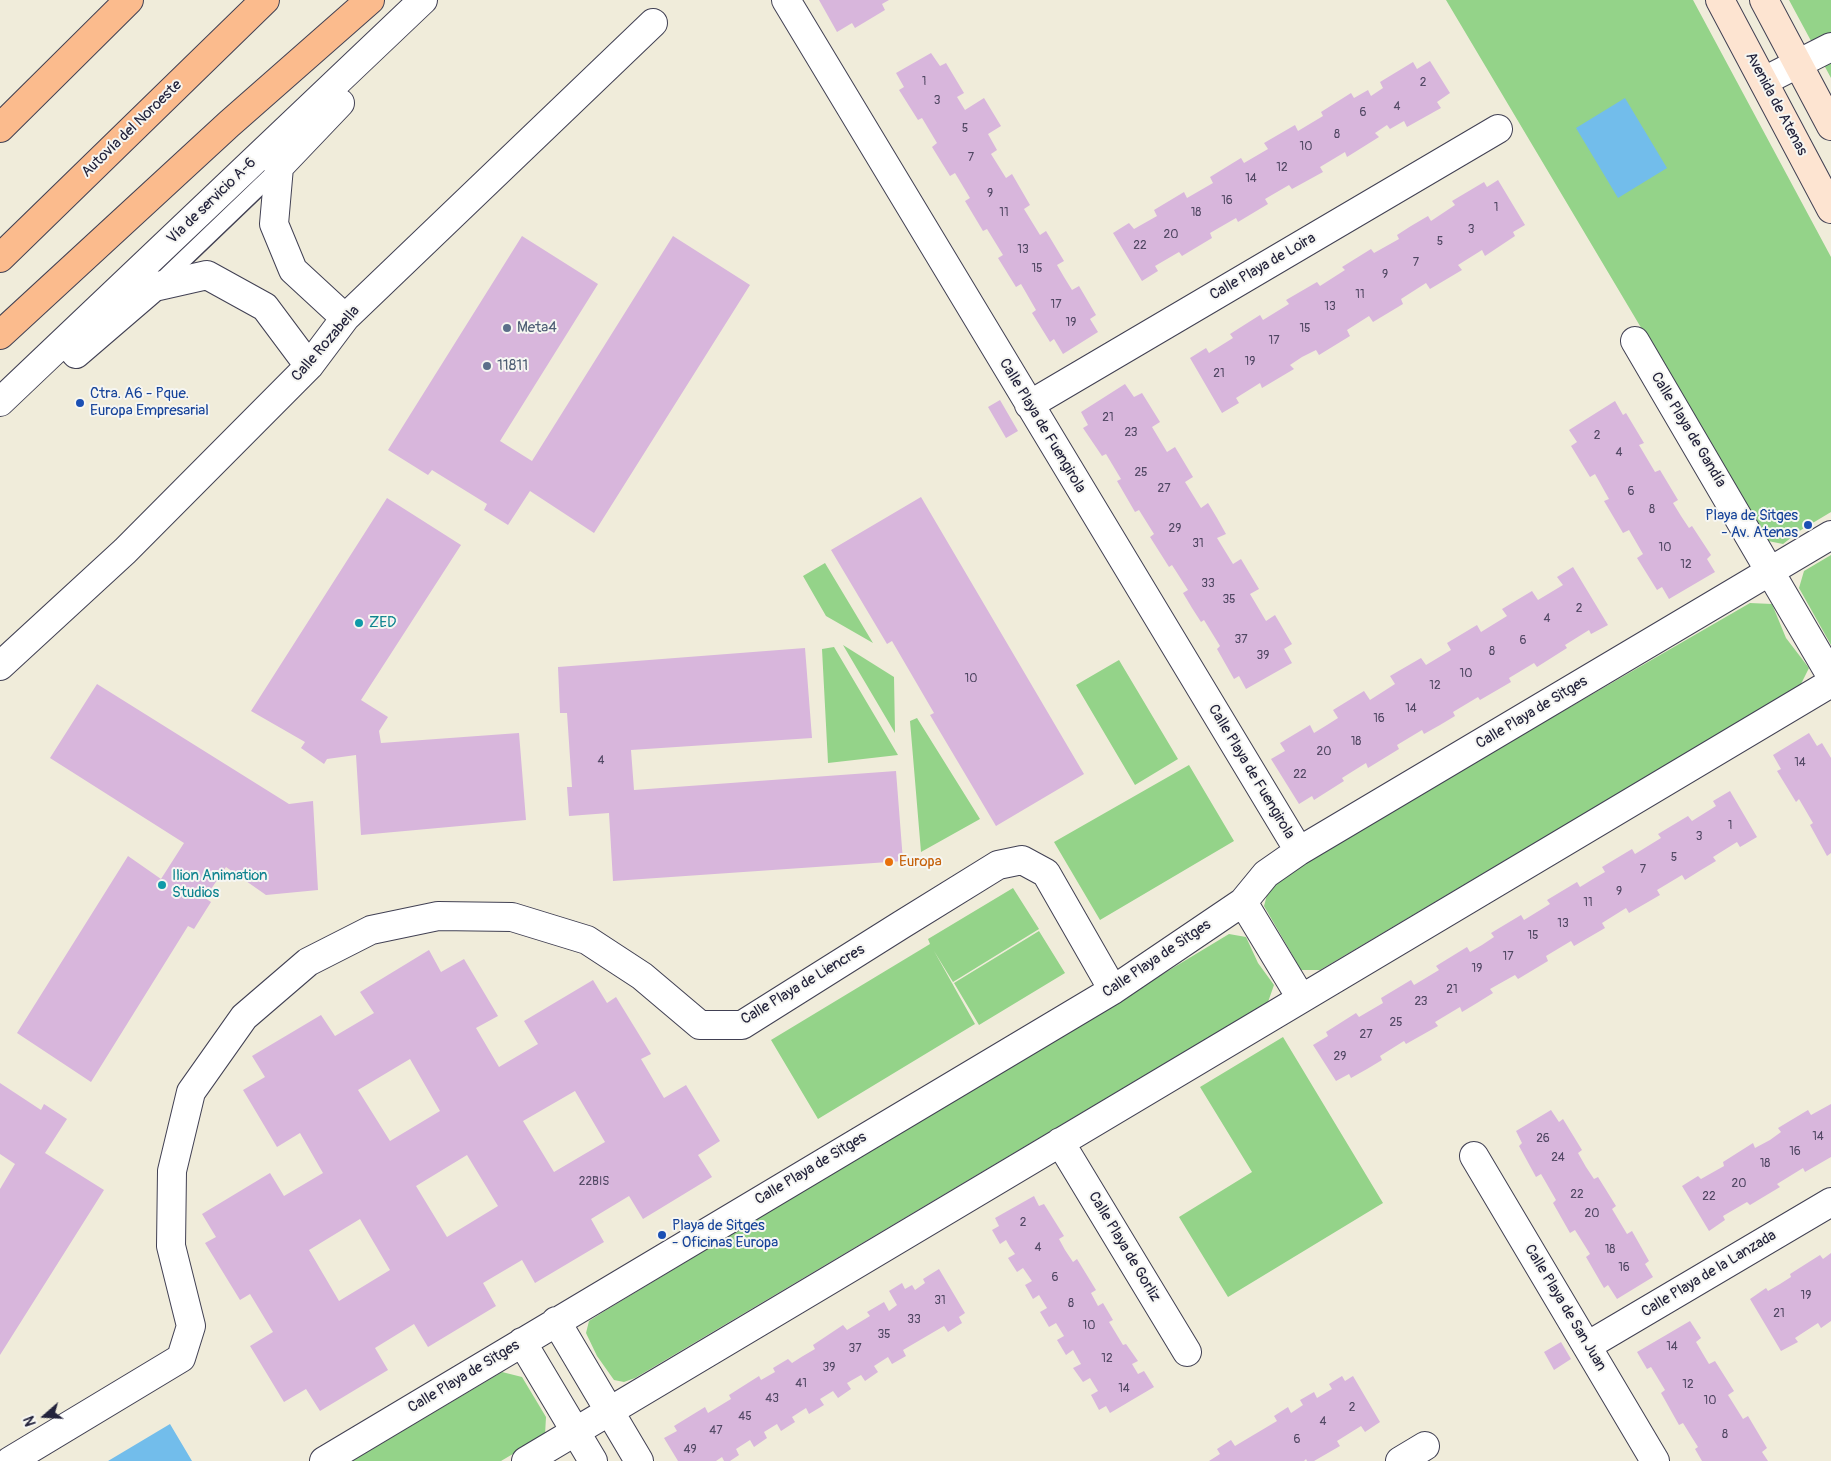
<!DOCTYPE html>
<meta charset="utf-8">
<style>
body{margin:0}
#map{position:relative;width:1831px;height:1461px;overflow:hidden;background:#f0ecda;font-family:Pangolin,sans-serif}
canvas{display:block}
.north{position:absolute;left:20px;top:1391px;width:50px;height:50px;-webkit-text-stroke:4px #f6f6f2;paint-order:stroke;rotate:251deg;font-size:14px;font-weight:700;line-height:20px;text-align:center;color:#22223b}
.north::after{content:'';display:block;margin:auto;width:18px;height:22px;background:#22223b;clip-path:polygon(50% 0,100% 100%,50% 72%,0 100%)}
</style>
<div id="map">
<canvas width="1831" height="1461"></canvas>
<div class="north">N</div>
</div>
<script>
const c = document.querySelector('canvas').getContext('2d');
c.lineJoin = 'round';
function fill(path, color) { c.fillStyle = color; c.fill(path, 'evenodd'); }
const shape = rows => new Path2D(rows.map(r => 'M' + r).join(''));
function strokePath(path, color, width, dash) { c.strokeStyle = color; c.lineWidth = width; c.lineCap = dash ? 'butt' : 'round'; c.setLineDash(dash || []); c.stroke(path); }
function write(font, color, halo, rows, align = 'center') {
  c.font = font + ' Pangolin,sans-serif'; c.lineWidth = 4; c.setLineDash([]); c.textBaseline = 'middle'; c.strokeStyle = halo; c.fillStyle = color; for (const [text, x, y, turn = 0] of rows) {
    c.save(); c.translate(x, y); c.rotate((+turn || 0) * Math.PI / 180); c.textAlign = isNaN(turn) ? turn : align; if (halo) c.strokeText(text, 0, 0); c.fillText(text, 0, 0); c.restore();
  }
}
fill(shape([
 [1446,0,1693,0,1831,257,1831,512,1801,530,1783,544,1768,541],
 [1789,0,1831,0,1831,78],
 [1831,555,1831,645,1799,588,1804,571],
 [825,563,873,643,826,616,803,576],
 [1750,603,1772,604,1786,638,1809,668,1800,686,1320,970,1301,970,1264,906,1271,880],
 [843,645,894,677,895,733],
 [834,647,898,755,828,763,822,649],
 [1119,660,1178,759,1135,785,1076,685],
 [917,718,980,819,921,852,910,721],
 [1189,765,1234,841,1100,920,1054,842],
 [1013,888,1039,929,953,982,934,951,975,1024,818,1119,771,1040,930,944,928,939],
 [1039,931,1065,973,979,1025,954,983],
 [1229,934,1246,937,1258,963,1274,985,1268,1002,635,1378,624,1382,614,1380,597,1356,586,1333,589,1321,603,1312],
 [1283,1037,1383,1203,1228,1297,1179,1217,1252,1172,1200,1087],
 [502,1372,522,1377,546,1417,545,1435,501,1461,352,1461]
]), '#94d389');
fill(shape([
 [1625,98,1667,168,1618,198,1576,128],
 [170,1424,192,1461,108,1461]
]), '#72bdeb');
fill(shape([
 [819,0,889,0,882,4,885,10,855,28,852,23,837,32],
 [931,53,940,66,946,63,964,93,957,97,965,110,984,98,1001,126,988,134,997,150,991,154,1006,178,1012,174,1030,205,1024,209,1040,235,1046,231,1064,261,1057,265,1064,277,1072,290,1079,286,1096,315,1090,319,1098,332,1063,354,1054,339,1050,342,1032,313,1036,310,1021,284,1016,287,998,258,1003,255,987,229,983,231,965,201,970,198,955,173,950,176,932,147,937,143,922,118,918,120,899,90,904,87,896,73],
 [1430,61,1450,93,1437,102,1441,108,1407,127,1404,121,1390,129,1387,125,1375,133,1379,137,1347,157,1345,152,1320,167,1323,172,1292,189,1289,185,1265,199,1268,204,1238,222,1236,218,1210,233,1212,238,1182,256,1179,252,1155,266,1158,271,1142,281,1113,233,1129,223,1134,229,1157,216,1154,210,1184,192,1187,198,1213,183,1210,177,1241,158,1244,163,1268,149,1264,143,1295,125,1298,131,1323,116,1321,112,1351,93,1354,98,1368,90,1371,96,1383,88,1380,82,1413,62,1417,69],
 [1498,180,1525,225,1513,232,1515,236,1485,256,1482,250,1458,265,1462,270,1430,289,1426,283,1401,299,1403,304,1373,322,1369,316,1347,330,1350,336,1319,355,1316,350,1302,357,1290,365,1294,369,1262,388,1260,383,1236,398,1239,403,1222,413,1190,358,1206,348,1209,353,1233,338,1230,334,1260,315,1263,320,1289,304,1286,300,1317,282,1320,286,1345,270,1342,267,1371,249,1374,253,1399,239,1397,235,1411,226,1428,216,1431,221,1455,205,1452,201,1484,182,1487,187],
 [522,236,598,284,500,441,532,461,673,236,750,285,594,533,530,491,508,525,484,510,487,504,432,470,428,475,388,450],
 [1125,384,1134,397,1142,393,1160,422,1152,427,1167,452,1175,447,1193,477,1185,482,1201,508,1208,503,1217,518,1226,534,1217,538,1233,564,1241,559,1259,589,1250,594,1266,621,1275,615,1292,644,1284,649,1292,663,1246,689,1239,676,1234,679,1217,649,1220,646,1204,620,1201,622,1192,608,1183,593,1188,590,1172,565,1169,567,1150,537,1154,534,1139,510,1135,512,1117,481,1121,479,1106,454,1102,456,1083,428,1088,425,1081,412],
 [1000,400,1018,431,1006,438,988,407],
 [1615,401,1623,415,1626,413,1644,443,1639,445,1655,472,1660,470,1678,500,1673,503,1681,516,1689,528,1692,526,1711,555,1707,559,1715,572,1669,599,1662,587,1657,590,1637,558,1643,554,1629,530,1623,533,1604,501,1609,499,1595,474,1590,477,1571,446,1577,442,1569,430],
 [921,497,1084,774,996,826,930,715,934,713,892,641,887,644,831,550],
 [387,498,461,545,361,700,388,717,379,731,381,743,519,733,526,820,361,835,356,755,327,759,324,764,301,748,305,742,251,711],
 [1573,567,1608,625,1591,634,1589,630,1565,645,1567,648,1537,667,1534,663,1509,678,1511,682,1480,700,1478,697,1453,712,1455,716,1440,725,1424,734,1422,730,1397,745,1399,749,1368,768,1366,763,1342,778,1344,781,1314,800,1312,796,1299,804,1271,759,1285,751,1280,743,1310,725,1314,733,1327,725,1338,718,1333,710,1364,691,1370,700,1395,684,1390,676,1421,658,1426,665,1451,650,1447,643,1477,625,1481,632,1507,616,1502,609,1532,591,1538,600,1563,585,1557,577],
 [805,648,812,738,631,750,634,790,896,771,903,861,613,881,609,813,569,816,567,787,572,787,567,713,560,713,558,667],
 [97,684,289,804,313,801,318,890,266,895,226,867,205,898,211,902,194,929,188,926,91,1082,17,1033,128,856,161,879,184,843,50,758],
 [1809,733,1817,746,1822,743,1831,758,1831,853,1827,856,1810,825,1813,823,1799,799,1796,802,1777,771,1781,769,1773,755],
 [1730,791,1757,837,1740,847,1737,842,1713,857,1716,861,1701,870,1685,880,1682,875,1657,890,1660,895,1629,913,1626,908,1602,923,1605,928,1574,946,1571,941,1546,956,1548,961,1518,979,1515,975,1490,989,1493,993,1477,1003,1462,1012,1460,1007,1435,1022,1438,1026,1406,1044,1404,1041,1380,1056,1382,1060,1367,1069,1351,1078,1349,1074,1336,1081,1313,1045,1328,1036,1326,1032,1356,1013,1359,1017,1383,1003,1381,998,1411,980,1414,985,1439,970,1436,966,1467,947,1470,952,1482,945,1494,937,1491,933,1521,915,1524,920,1550,904,1547,900,1577,882,1580,887,1593,879,1605,872,1602,867,1632,849,1635,854,1661,838,1658,834,1688,816,1692,821,1716,806,1713,801],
 [429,950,441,972,464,959,498,1016,476,1028,499,1067,538,1044,524,1021,593,980,607,1003,616,997,651,1054,641,1059,664,1098,686,1085,720,1141,698,1155,712,1177,643,1219,629,1196,591,1219,604,1242,535,1283,522,1260,483,1283,496,1306,428,1347,414,1324,375,1348,388,1370,320,1411,306,1389,284,1402,250,1346,273,1332,250,1294,240,1300,205,1243,216,1237,202,1214,270,1173,284,1196,323,1173,300,1133,277,1147,243,1090,265,1077,252,1056,321,1015,335,1036,374,1013,360,992],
 [410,1059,440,1111,390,1141,358,1090],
 [575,1091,605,1142,554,1172,523,1121],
 [467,1155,498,1206,447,1237,416,1186],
 [360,1219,390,1270,339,1301,309,1250],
 [0,1083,41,1110,44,1104,67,1119,45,1153,104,1190,0,1355,0,1189,15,1164,0,1154],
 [1831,1104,1831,1157,1805,1172,1803,1168,1777,1184,1780,1187,1750,1205,1747,1202,1723,1216,1725,1220,1709,1231,1682,1186,1698,1176,1701,1179,1724,1166,1723,1162,1753,1143,1755,1148,1770,1140,1781,1132,1778,1128,1808,1110,1811,1115],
 [1551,1110,1559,1122,1563,1119,1582,1150,1578,1153,1586,1167,1594,1179,1598,1177,1616,1206,1612,1209,1627,1234,1632,1231,1649,1261,1645,1264,1653,1277,1617,1299,1608,1285,1604,1288,1586,1257,1590,1254,1575,1230,1570,1233,1553,1203,1556,1200,1541,1174,1536,1177,1519,1146,1522,1143,1516,1131],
 [1034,1196,1039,1206,1044,1204,1064,1236,1059,1239,1065,1250,1073,1262,1077,1259,1096,1290,1091,1293,1098,1306,1103,1303,1113,1320,1109,1322,1123,1345,1126,1344,1138,1361,1132,1364,1138,1374,1144,1371,1154,1387,1110,1413,1106,1406,1099,1410,1091,1395,1098,1391,1090,1378,1083,1382,1073,1368,1081,1364,1073,1350,1066,1355,1057,1340,1064,1336,1056,1323,1049,1327,1040,1312,1047,1308,1039,1295,1033,1299,1025,1285,1032,1281,1023,1268,1017,1272,1008,1258,1015,1254,1010,1247,1006,1240,1000,1244,992,1230,999,1226,995,1218],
 [1831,1253,1831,1321,1821,1328,1818,1323,1795,1338,1798,1342,1781,1351,1750,1299,1766,1288,1768,1291,1780,1284,1791,1277,1790,1274,1820,1255,1823,1259],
 [939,1269,965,1313,959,1317,962,1323,948,1332,944,1326,903,1350,906,1356,892,1364,888,1357,874,1366,878,1372,865,1381,861,1375,847,1383,851,1389,838,1398,833,1391,820,1399,824,1405,809,1414,806,1408,792,1417,795,1422,781,1431,777,1424,764,1432,767,1438,754,1447,750,1440,736,1449,739,1455,730,1461,724,1461,722,1457,716,1461,678,1461,664,1438,677,1431,674,1426,705,1407,708,1413,731,1399,729,1395,759,1376,761,1380,775,1372,773,1368,788,1359,792,1363,803,1356,815,1349,813,1345,843,1325,847,1330,870,1316,867,1312,884,1302,889,1311,897,1305,889,1291,902,1283,905,1289,912,1285,915,1290,925,1283,923,1279],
 [1690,1321,1701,1338,1696,1342,1703,1354,1709,1364,1715,1361,1734,1391,1728,1395,1743,1419,1748,1416,1767,1448,1762,1452,1768,1461,1702,1461,1695,1449,1698,1447,1691,1436,1683,1423,1679,1425,1661,1393,1665,1390,1651,1367,1647,1369,1637,1352],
 [1561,1342,1571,1359,1554,1370,1544,1352],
 [1342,1376,1345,1381,1353,1376,1380,1422,1365,1432,1361,1426,1337,1441,1340,1446,1314,1461,1307,1461,1306,1459,1304,1461,1209,1461,1220,1454,1217,1449,1231,1440,1235,1446,1240,1443,1277,1421,1274,1416,1288,1407,1291,1413,1303,1405,1300,1400,1314,1392,1317,1398,1332,1389,1329,1384]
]), '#d8b6dc');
const service = shape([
 [158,284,279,168]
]);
const minor = shape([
 [786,0,1299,851],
 [1764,81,1831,47],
 [340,103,279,167,274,224,293,270,345,318],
 [1635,341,1831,676],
 [76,354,154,287,207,275,265,307,309,366],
 [0,402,423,0],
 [1029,405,1498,129],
 [0,666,125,551,309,366,345,318,653,23],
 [1243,902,1301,998],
 [1060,1142,1187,1352],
 [1474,1156,1655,1461],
 [556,1321,639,1461],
 [522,1342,593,1461],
 [1587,1346,1831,1202],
 [10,1461,181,1358,191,1326,171,1246,172,1171,191,1092,244,1017,308,962,371,930,438,916,512,917,587,940,642,976,700,1025,742,1025,901,925,998,865,1022,860,1046,873,1113,990],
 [324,1461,1113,990,1243,902,1266,874,1299,851,1831,535],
 [526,1461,1831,683],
 [1400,1461,1425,1446]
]);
const secondary = shape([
 [1720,0,1831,209],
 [1764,0,1831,126]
]);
const motorway = shape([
 [0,128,129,0],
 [0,258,265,0],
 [0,335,229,124,370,0]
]);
strokePath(service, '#414053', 19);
strokePath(minor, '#414053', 30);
strokePath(secondary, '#414053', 30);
strokePath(motorway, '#414053', 30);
strokePath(service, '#fff', 16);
strokePath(minor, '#fff', 28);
strokePath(secondary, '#fde4d1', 28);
strokePath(motorway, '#fbbb8d', 28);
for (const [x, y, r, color] of [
 [507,328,5,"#5c6f8a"],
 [487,366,5,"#5c6f8a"],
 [80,403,5,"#1a4fb4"],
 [1808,525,5,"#1a4fb4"],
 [359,623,5,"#0f9aa8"],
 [889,862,5,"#e8710a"],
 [162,885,5,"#0f9aa8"],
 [662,1235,5,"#1a4fb4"]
]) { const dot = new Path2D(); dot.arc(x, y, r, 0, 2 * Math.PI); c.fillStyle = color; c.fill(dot); strokePath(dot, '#f6f6f2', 2); }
write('12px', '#504763', null, [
 ["1",924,82],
 ["2",1423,83],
 ["3",937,101],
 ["4",1397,107],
 ["6",1363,113],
 ["5",965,129],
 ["8",1337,135],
 ["10",1306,147],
 ["7",971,158],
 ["12",1282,168],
 ["14",1251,179],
 ["9",990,194],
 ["16",1227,201],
 ["1",1496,208],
 ["11",1004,213],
 ["18",1196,213],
 ["3",1471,230],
 ["20",1171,235],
 ["5",1440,242],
 ["22",1140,246],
 ["13",1023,250],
 ["7",1416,263],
 ["15",1037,269],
 ["9",1385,275],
 ["11",1360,295],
 ["17",1056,305],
 ["13",1330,307],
 ["19",1071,323],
 ["15",1305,329],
 ["17",1274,341],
 ["19",1250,362],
 ["21",1219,374],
 ["21",1108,418],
 ["23",1131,433],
 ["2",1597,436],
 ["4",1619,453],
 ["25",1141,473],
 ["27",1164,489],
 ["6",1631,492],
 ["8",1652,510],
 ["29",1175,529],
 ["31",1198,544],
 ["10",1665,548],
 ["12",1686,565],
 ["33",1208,584],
 ["35",1229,600],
 ["2",1579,609],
 ["4",1547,619],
 ["37",1241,640],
 ["6",1523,641],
 ["8",1492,652],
 ["39",1263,656],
 ["10",1466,674],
 ["10",971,679],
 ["12",1435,686],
 ["14",1411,709],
 ["16",1379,719],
 ["18",1356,742],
 ["20",1324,752],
 ["4",601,761],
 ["14",1800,763],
 ["22",1300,775],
 ["1",1730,826],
 ["3",1699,837],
 ["5",1674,858],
 ["7",1643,870],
 ["9",1619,892],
 ["11",1588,903],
 ["13",1563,924],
 ["15",1533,936],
 ["17",1508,957],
 ["19",1477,969],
 ["21",1452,990],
 ["23",1421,1002],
 ["25",1396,1023],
 ["27",1366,1035],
 ["29",1340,1057],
 ["14",1818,1137],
 ["26",1543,1139],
 ["16",1795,1152],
 ["24",1558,1158],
 ["18",1765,1164],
 ["22BIS",594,1182],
 ["20",1739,1184],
 ["22",1577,1195],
 ["22",1709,1197],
 ["20",1592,1214],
 ["2",1023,1223],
 ["4",1038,1248],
 ["18",1610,1250],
 ["16",1624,1268],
 ["6",1055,1278],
 ["19",1806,1296],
 ["31",940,1301],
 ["8",1071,1304],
 ["21",1779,1314],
 ["33",914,1320],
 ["10",1089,1326],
 ["35",884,1335],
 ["14",1672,1347],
 ["37",855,1349],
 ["12",1107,1359],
 ["39",829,1368],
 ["41",801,1384],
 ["12",1688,1385],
 ["14",1124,1389],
 ["43",772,1399],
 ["10",1710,1401],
 ["2",1352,1408],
 ["45",745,1417],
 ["4",1323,1422],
 ["47",716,1431],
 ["8",1725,1435],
 ["6",1297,1440],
 ["49",690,1450]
]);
write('15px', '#22223b', '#f6f6f2', [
 ["Avenida de Atenas",1776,104,62],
 ["Autovía del Noroeste",132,129,-44],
 ["Vía de servicio A-6",212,201,-44],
 ["Calle Playa de Loira",1263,267,-30],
 ["Calle Rozabella",326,344,-49],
 ["Calle Playa de Fuengirola",1042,426,59],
 ["Calle Playa de Gandía",1688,430,59],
 ["Calle Playa de Sitges",1532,713,-31],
 ["Calle Playa de Fuengirola",1251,772,59],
 ["Calle Playa de Sitges",1157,959,-34],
 ["Calle Playa de Liencres",803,985,-31],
 ["Calle Playa de Sitges",811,1169,-31],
 ["Calle Playa de Gorliz",1124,1247,59],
 ["Calle Playa de la Lanzada",1709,1274,-31],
 ["Calle Playa de San Juan",1565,1308,59],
 ["Calle Playa de Sitges",464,1377,-31]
]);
write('15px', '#4e5e75', '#f6f6f2', [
 ["Meta4",517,328],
 ["11811",497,366]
], 'left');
write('15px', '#164399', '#f6f6f2', [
 ["Ctra. A6 - Pque.",90,394],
 ["Europa Empresarial",90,411],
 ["Playa de Sitges",1798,516,"right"],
 ["- Av. Atenas",1798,533,"right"],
 ["Playa de Sitges",672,1226],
 ["- Oficinas Europa",672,1243]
], 'left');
write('15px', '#0d838f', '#f6f6f2', [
 ["ZED",369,623],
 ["Ilion Animation",172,876],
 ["Studios",172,893]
], 'left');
write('15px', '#c56008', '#f6f6f2', [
 ["Europa",899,862]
], 'left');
</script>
